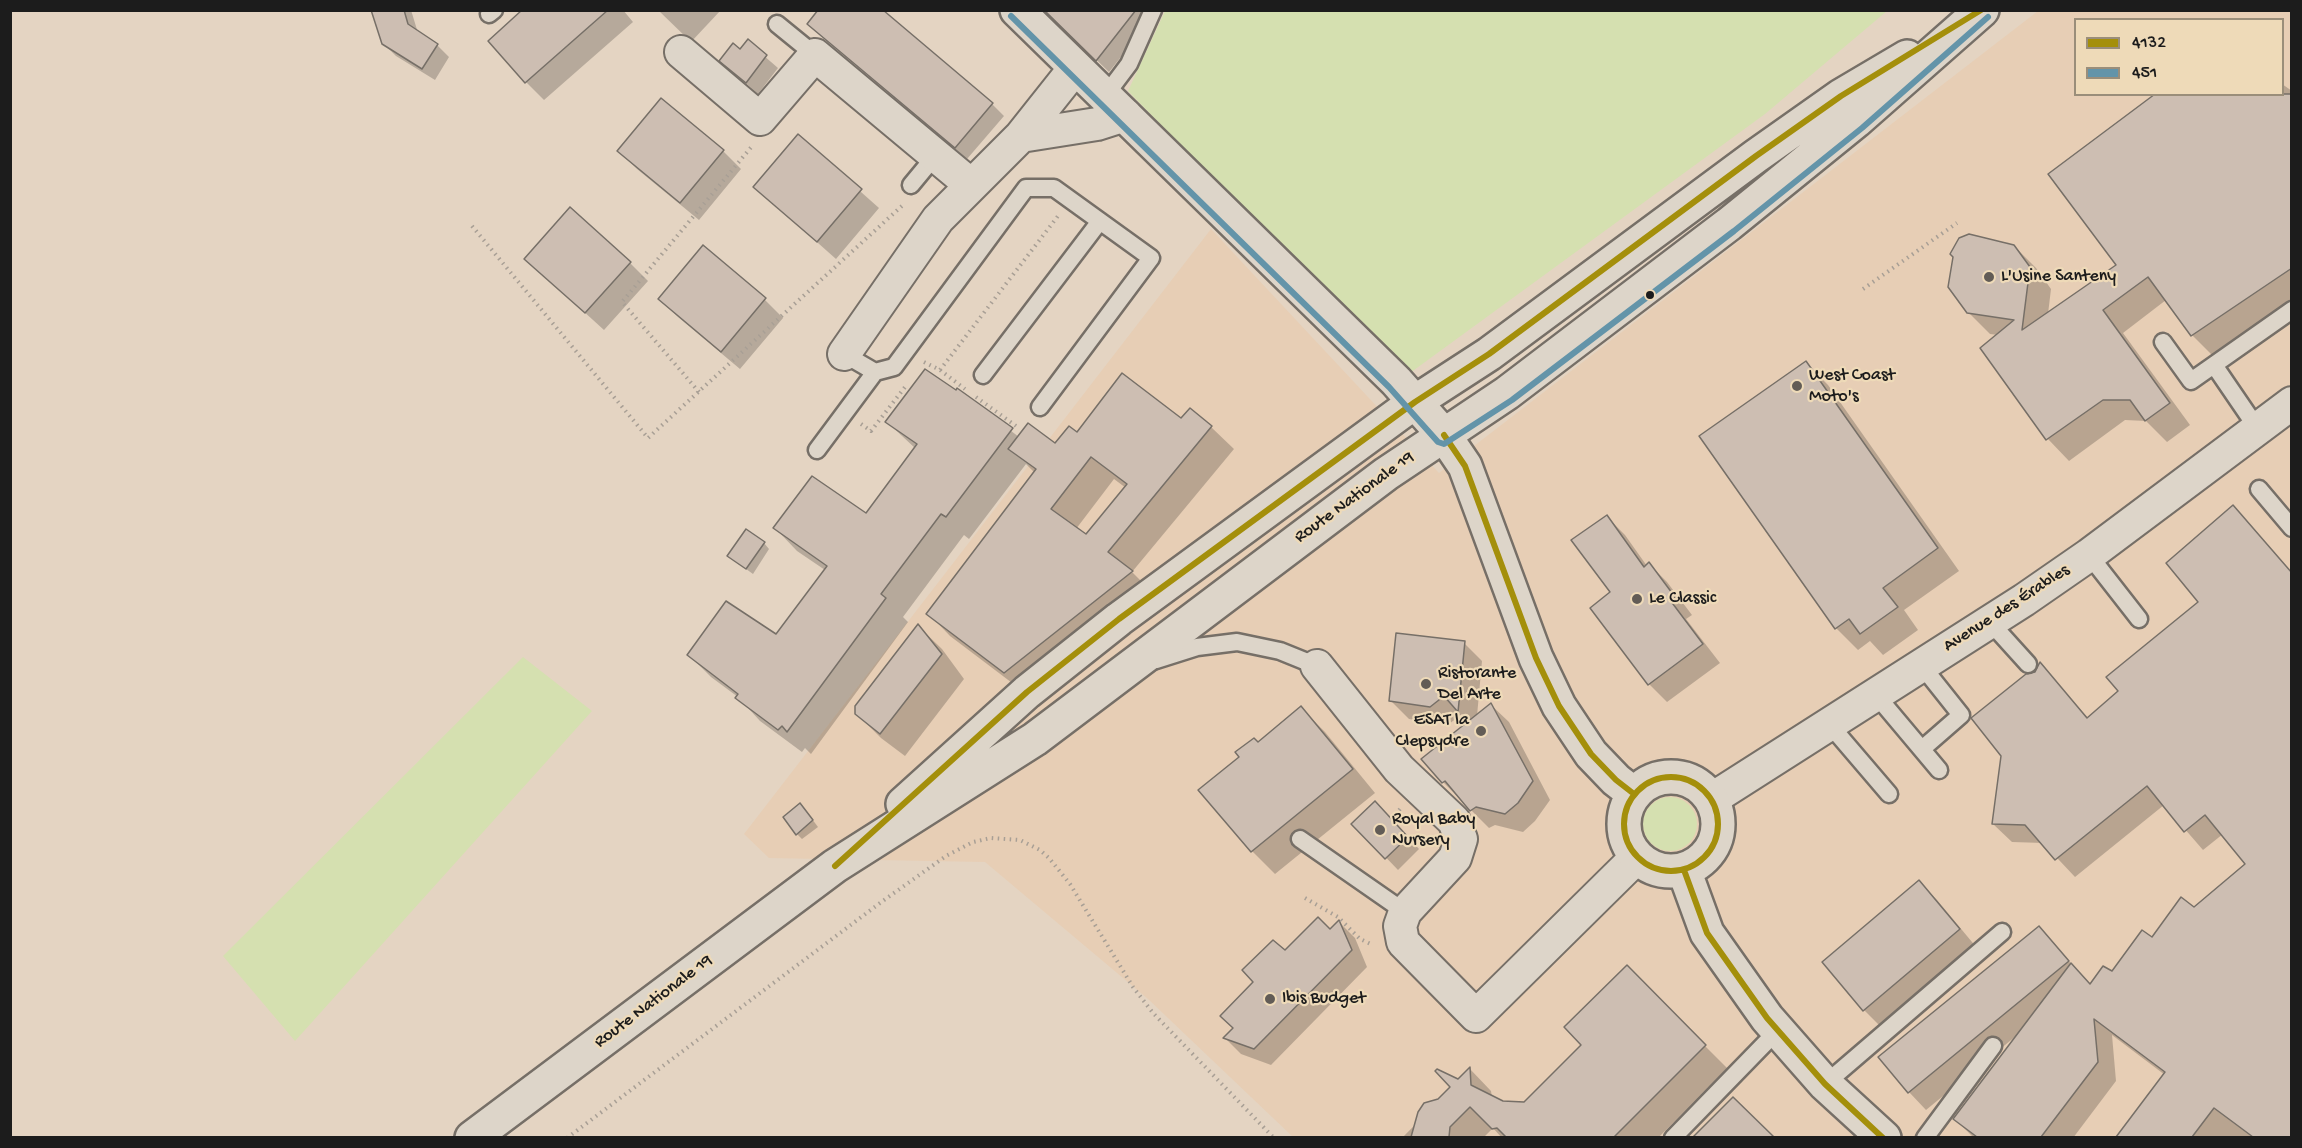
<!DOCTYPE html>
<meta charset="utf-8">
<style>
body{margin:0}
#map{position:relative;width:2302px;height:1148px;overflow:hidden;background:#e4d4c2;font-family:"Gochi Hand",sans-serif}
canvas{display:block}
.frame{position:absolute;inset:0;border:12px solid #1c1c1c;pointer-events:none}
.legend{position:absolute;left:2074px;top:18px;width:210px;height:78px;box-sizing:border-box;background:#eedab8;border:2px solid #9a8e7a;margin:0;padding:8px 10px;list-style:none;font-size:18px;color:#1c1c1c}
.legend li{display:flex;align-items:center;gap:12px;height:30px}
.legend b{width:30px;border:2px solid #9a8e7a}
</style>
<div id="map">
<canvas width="2302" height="1148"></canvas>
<div class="frame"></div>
<ul class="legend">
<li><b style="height:8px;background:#a48f0b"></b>4132</li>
<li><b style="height:8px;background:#6394a9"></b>451</li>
</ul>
</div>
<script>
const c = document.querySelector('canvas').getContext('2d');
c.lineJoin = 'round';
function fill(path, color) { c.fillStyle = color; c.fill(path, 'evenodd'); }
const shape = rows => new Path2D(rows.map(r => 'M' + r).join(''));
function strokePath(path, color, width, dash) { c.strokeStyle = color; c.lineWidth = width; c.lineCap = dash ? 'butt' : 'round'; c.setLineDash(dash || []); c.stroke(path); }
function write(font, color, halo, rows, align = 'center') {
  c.font = font + ' "Gochi Hand",sans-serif'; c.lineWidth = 4.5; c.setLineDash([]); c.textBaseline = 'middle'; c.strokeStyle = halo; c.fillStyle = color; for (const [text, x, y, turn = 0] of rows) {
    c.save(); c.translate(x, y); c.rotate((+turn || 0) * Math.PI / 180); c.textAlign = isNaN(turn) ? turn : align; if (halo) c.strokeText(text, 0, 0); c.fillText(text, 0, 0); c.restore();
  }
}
fill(shape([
 [2038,11,2291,11,2291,1137,1293,1137,1148,999,985,862,769,858,744,834,1211,229,1439,473],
 [2076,20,2282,20,2282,94,2076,94]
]), '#e7ceb5');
fill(shape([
 [1165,11,1887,11,1765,114,1410,373,1235,201,1128,91],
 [523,657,592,711,295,1041,223,956],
 '1643 824a27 27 0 1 1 54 0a27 27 0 1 1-54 0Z'
]), '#d5e0b0');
fill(shape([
 [373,10,411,10,418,33,437,45,449,57,435,80,396,56,383,43],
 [524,10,623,10,633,22,544,100,526,82],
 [658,10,721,10,691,42],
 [1092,10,1158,10,1109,72,1071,35],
 [821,35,992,104,1004,116,967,159],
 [748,42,778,68,758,94,721,61,740,51],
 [2282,84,2292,91,2292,304,2214,357,2192,335,2166,300,2123,333,2190,425,2167,442,2146,421,2125,420,2069,461,2048,439,1982,348,1998,335,1990,334,1968,312,2014,246,2036,268,2051,289,2048,314,2118,265,2282,94],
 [662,100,723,151,741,169,699,220,637,169,619,151],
 [798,136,879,208,836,259,755,187],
 [526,259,630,263,648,281,604,330],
 [660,299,765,300,783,318,740,369,678,317],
 [1806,363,1828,385,1959,571,1904,610,1918,630,1883,655,1870,641,1858,650,1836,628],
 [957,390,1019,437,1055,445,1078,434,1181,420,1211,427,1234,449,1132,572,1155,595,1028,695,950,636,928,613,1035,473,1026,464,969,539,964,535,903,617,908,622,811,754,805,748,802,752,760,721,738,697,711,677,689,655,777,636,825,570,797,551,775,528,866,515,916,449,887,422],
 [1114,479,1126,488,1086,537,1076,529],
 [2233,507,2292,573,2292,1138,2120,1138,2119,1136,2165,1075,2112,1035,2116,1081,2073,1138,1974,1138,1955,1119,2016,1036,1926,1110,1909,1092,2038,928,2091,985,2113,973,2247,864,2223,834,2203,850,2164,805,2075,877,2043,843,2012,842,1993,824,2036,673,2041,665,2089,719,2120,691,2200,603],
 [1607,517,1625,535,1647,566,1649,564,1667,582,1692,615,1686,619,1720,663,1667,702,1649,684,1613,592],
 [764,543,769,549,753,574,735,561],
 [918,626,942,649,964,679,905,756,881,738,857,714],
 [1464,643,1482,661,1477,716,1491,705,1509,722,1550,800,1535,821,1523,832,1495,825,1489,828,1443,782,1470,722,1462,714,1449,724,1409,719,1391,701],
 [1301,708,1325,732,1375,793,1275,874,1252,851,1241,757],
 [806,811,818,827,802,839,797,834],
 [1387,815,1419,849,1398,870,1354,824],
 [1919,882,1937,900,1977,948,1882,1028,1864,1010],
 [1339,922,1355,938,1367,967,1271,1065,1241,1054,1225,1038,1235,1029,1285,952,1330,931],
 [1627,968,1727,1068,1658,1138,1502,1138,1493,1128,1483,1138,1402,1138,1470,1069,1491,1091,1492,1097,1503,1103,1524,1103,1583,1045],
 [1733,1099,1772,1138,1695,1138]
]), '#0003');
const building = shape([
 [371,10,404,10,408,24,438,44,422,69,382,44,371,10],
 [522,10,608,10,525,83,488,41,522,10],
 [818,10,883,10,993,103,955,148,807,24,818,10],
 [1044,10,1136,10,1096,61,1044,10],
 [748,39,767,55,746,83,719,61,733,43,740,49,748,39],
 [2155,94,2292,94,2292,268,2191,336,2148,277,2103,310,2170,403,2145,421,2130,400,2103,400,2046,440,1980,348,2014,320,1967,313,1948,287,1953,257,1950,254,1959,238,1969,234,2014,245,2030,267,2022,330,2116,265,2048,174,2155,94],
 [661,98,724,150,680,203,617,151,661,98],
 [798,134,862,189,817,242,753,187,798,134],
 [570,207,631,262,585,313,524,259,570,207],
 [703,245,766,298,721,352,658,299,703,245],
 [1806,361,1938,548,1883,588,1898,607,1860,634,1849,619,1835,629,1699,436,1806,361],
 [925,369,956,390,957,388,1013,428,946,517,941,514,881,594,886,598,787,732,782,726,778,730,735,698,738,694,687,655,726,601,776,634,827,566,773,528,812,476,866,513,917,444,885,422,925,369],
 [1122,373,1181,418,1190,408,1212,426,1108,552,1133,571,1004,673,926,614,1036,469,1008,449,1028,423,1055,443,1069,426,1077,432,1122,373],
 [1091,457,1127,484,1086,534,1051,509,1091,457],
 [2233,505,2292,573,2292,1137,2253,1137,2214,1108,2192,1137,2116,1137,2165,1072,2094,1019,2098,1062,2041,1137,1977,1137,1953,1119,2071,963,2090,984,2103,966,2112,971,2142,930,2152,937,2181,897,2194,907,2245,864,2205,815,2184,832,2147,786,2055,860,2025,825,1992,824,2001,756,1971,718,2026,674,2035,672,2040,662,2087,718,2118,691,2106,677,2198,602,2166,563,2233,505],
 [1607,515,1644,567,1649,562,1675,597,1670,600,1703,644,1648,685,1590,608,1610,592,1571,540,1607,515],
 [746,529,765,542,746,569,727,556,746,529],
 [918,624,942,654,880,734,855,714,855,706,918,624],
 [1396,633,1465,641,1458,712,1444,696,1430,707,1389,701,1396,633],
 [1491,703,1533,781,1518,803,1505,814,1476,807,1470,811,1445,781,1442,783,1421,759,1491,703],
 [1301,706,1353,769,1251,852,1198,790,1239,757,1235,752,1254,738,1258,742,1301,706],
 [1375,801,1408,837,1385,859,1351,824,1375,801],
 [800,803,813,820,796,835,783,817,800,803],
 [1919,880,1960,929,1863,1011,1822,962,1919,880],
 [1318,917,1330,929,1339,920,1352,950,1254,1049,1223,1038,1233,1028,1220,1016,1253,982,1242,970,1273,940,1285,950,1318,917],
 [2039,926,2069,961,1908,1093,1878,1057,2039,926],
 [1627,965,1706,1045,1614,1137,1506,1137,1497,1128,1492,1129,1470,1107,1450,1127,1449,1137,1411,1137,1418,1112,1424,1103,1438,1099,1450,1087,1435,1071,1437,1069,1458,1079,1470,1067,1471,1085,1503,1101,1524,1102,1581,1045,1564,1027,1627,965],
 [1733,1097,1774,1137,1693,1137,1733,1097]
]);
fill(building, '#cdbeb2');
strokePath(building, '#766f67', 1.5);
const service = shape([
 [489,14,494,10],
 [777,24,815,55],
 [1105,96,1129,64,1153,10],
 [911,185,935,156],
 [2163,342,2191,381,2292,310],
 [844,354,875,372,894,367,1026,188,1054,188,1151,258,1040,407],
 [2214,365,2257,428],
 [983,375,1100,221],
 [817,450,875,372],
 [2259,489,2292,528],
 [2089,555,2139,619],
 [1990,622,2028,664],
 [1156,660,1197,647,1237,642,1280,651,1317,666],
 [1876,695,1939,770],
 [1830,725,1889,794],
 [1922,749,1961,715,1922,666],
 [1300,839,1405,912],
 [1825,1084,2002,932],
 [1673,1138,1778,1030],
 [1925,1138,1993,1046]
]);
const minor = shape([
 [681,52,760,119,815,55,971,185],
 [1021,136,1097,124,1125,115],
 [844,354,938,219,1021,136,1075,68],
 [1317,666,1399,769,1454,821,1461,839,1455,858,1405,912,1400,926,1403,942,1476,1016,1637,857],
 [1712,799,2024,600,2089,555,2292,403]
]);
const tertiary = shape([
 [1017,10,1396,381,1444,435,1465,466,1536,658,1559,706,1591,754,1616,780,1634,794],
 '1624 824a47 47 0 1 1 94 0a47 47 0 1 1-94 0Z',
 [1684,870,1707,933,1767,1018,1825,1084,1884,1138]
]);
const primary = shape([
 [903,804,1027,692,1119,619,1415,402,1489,354,1756,156,1841,96,1907,57],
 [472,1138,835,866,1035,739,1386,474,1507,393,1729,224,1856,121,1982,10]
]);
strokePath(service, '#766f67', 21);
strokePath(minor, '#766f67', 36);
strokePath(tertiary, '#766f67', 38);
strokePath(primary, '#766f67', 38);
strokePath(shape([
 [472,226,648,438,904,204],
 [1863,289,1957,223],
 [924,362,940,370,965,389],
 [940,370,1058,216],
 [699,392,622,302,753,145],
 [976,397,1016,426],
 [861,424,871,431,905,387],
 [1391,819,1401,808],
 [1305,898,1338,917,1360,939,1373,945],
 [567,1138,880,903,946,856,973,842,991,838,1020,840,1040,850,1049,858,1070,884,1133,987,1153,1013,1274,1138]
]), '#a89f95', 4, [1.5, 4.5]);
strokePath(service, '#ddd5c9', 16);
strokePath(minor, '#ddd5c9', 32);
strokePath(tertiary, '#ddd5c9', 33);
strokePath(primary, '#ddd5c9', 33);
strokePath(shape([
 [1444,435,1465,466,1536,658,1559,706,1591,754,1616,780,1634,794],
 '1624 824a47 47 0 1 1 94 0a47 47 0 1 1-94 0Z',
 [835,866,1027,692,1119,619,1415,402,1489,354,1756,156,1841,96,1981,10],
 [1684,870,1707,933,1767,1018,1825,1084,1883,1138]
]), '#a48f0b', 6);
strokePath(shape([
 [1011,16,1389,387,1438,442,1444,444,1512,400,1734,231,1862,128,1988,17]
]), '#6394a9', 6);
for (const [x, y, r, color] of [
 [1989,277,6,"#625c56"],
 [1650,295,5,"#1c1c1c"],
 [1797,386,6,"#625c56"],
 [1637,599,6,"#625c56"],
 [1426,684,6,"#625c56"],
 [1481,731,6,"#625c56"],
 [1380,830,6,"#625c56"],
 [1270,999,6,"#625c56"]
]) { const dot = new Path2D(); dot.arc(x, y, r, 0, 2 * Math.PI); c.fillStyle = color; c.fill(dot); strokePath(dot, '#eedab8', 2); }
write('18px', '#1c1c1c', '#eedab8', [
 ["L'Usine Santeny",2001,277],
 ["West Coast",1809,376],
 ["Moto's",1809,397],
 ["Le Classic",1649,599],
 ["Ristorante",1438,674],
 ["Del Arte",1438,695],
 ["ESAT la",1469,721,"right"],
 ["Clepsydre",1469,742,"right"],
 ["Royal Baby",1392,820],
 ["Nursery",1392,841],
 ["Ibis Budget",1282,999]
], 'left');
write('18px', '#1c1c1c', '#eedab8', [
 ["Route Nationale 19",1355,498,-36],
 ["Avenue des Érables",2007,609,-33],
 ["Route Nationale 19",654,1002,-37]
]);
</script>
